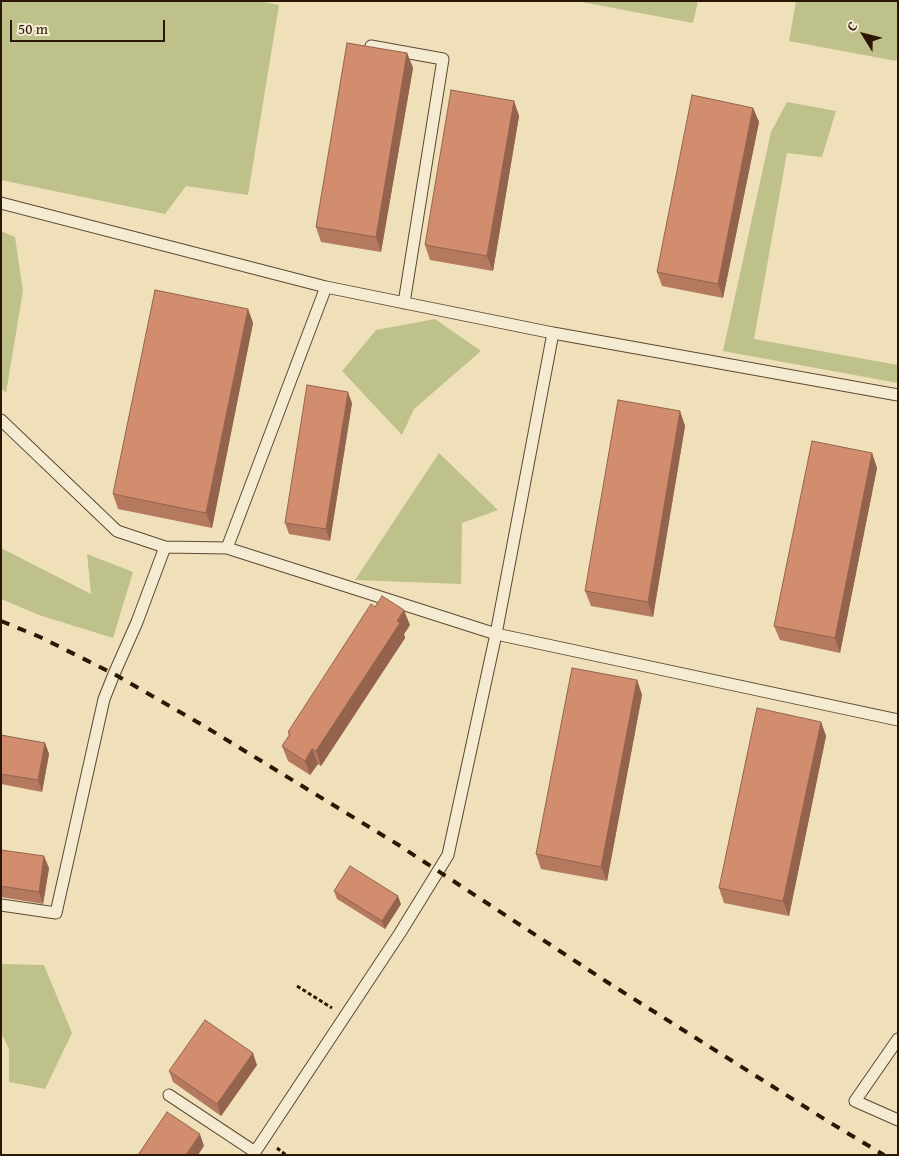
<!DOCTYPE html>
<meta charset="utf-8">
<style>
body{margin:0}
#map{position:relative;width:899px;height:1156px;overflow:hidden;background:#efe0ba;font-family:"Gentium Book Plus",serif}
canvas{display:block}
.frame{position:absolute;inset:0;border:2px solid #2c1604;pointer-events:none}
.north{position:absolute;left:839px;top:10px;width:50px;height:50px;-webkit-text-stroke:4px #f5ebd2;paint-order:stroke;rotate:306deg;font-size:14px;font-weight:700;line-height:20px;text-align:center;color:#2c1604}
.north::after{content:'';display:block;margin:auto;width:18px;height:22px;background:#2c1604;clip-path:polygon(50% 0,100% 100%,50% 72%,0 100%)}
.scale{position:absolute;left:10px;top:20px;width:155px;height:22px;box-sizing:border-box;border:2px solid #2c1604;border-top:0;padding-left:6px;font-size:15px;line-height:18px;white-space:nowrap;color:#2c1604;-webkit-text-stroke:4px #f5ebd2;paint-order:stroke}
</style>
<div id="map">
<canvas width="899" height="1156"></canvas>
<div class="frame"></div>
<div class="north">С</div>
<div class="scale">50 m</div>
</div>
<script>
const c = document.querySelector('canvas').getContext('2d');
c.lineJoin = 'round';
function fill(path, color) { c.fillStyle = color; c.fill(path, 'evenodd'); }
const shape = rows => new Path2D(rows.map(r => 'M' + r).join(''));
function strokePath(path, color, width, dash) { c.strokeStyle = color; c.lineWidth = width; c.lineCap = dash ? 'butt' : 'round'; c.setLineDash(dash || []); c.stroke(path); }
fill(shape([
 [1,1,259,1,279,5,248,195,186,186,165,214,1,180],
 [576,1,698,1,693,23],
 [796,1,898,1,898,57,896,61,789,41],
 [787,102,836,111,822,157,787,153,754,339,898,365,898,383,723,351,771,132],
 [1,231,15,237,23,291,6,393,1,388],
 [435,319,481,351,414,409,402,435,342,371,376,330],
 [439,453,498,510,462,523,461,584,355,580],
 [1,548,91,594,87,554,133,572,113,638,39,615,1,599],
 [1,964,44,965,72,1033,45,1089,9,1082,9,1049,1,1033]
]), '#bfc18b');
const lane = shape([
 [371,46,443,59,404,303],
 [1,203,326,287,553,333,898,395],
 [1,420,117,531,165,547],
 [227,548,326,287],
 [1,905,56,913,104,699,114,674,137,622,165,547,227,548,496,634,898,720],
 [898,1039,855,1101,898,1120],
 [169,1095,255,1152],
 [253,1155,400,933,448,855,496,634,553,333]
]);
strokePath(lane, '#5d4832', 13);
strokePath(shape([
 [297,986,332,1008],
 [277,1148,286,1155]
]), '#2c1604', 3, [4, 2.5]);
strokePath(lane, '#f5ebd2', 11);
strokePath(shape([
 [1,621,40,637,114,674,204,726,397,844,607,982,829,1122,884,1155]
]), '#2c1604', 4, [9, 9]);
fill(shape([
 [407,53,413,68,381,252,321,242,316,227],
 [514,101,519,116,493,271,430,260,425,245],
 [753,108,759,122,723,298,662,286,657,272],
 [248,309,253,323,212,528,118,509,113,494],
 [352,403,330,541,289,534,285,523],
 [680,411,685,426,653,617,591,606,585,591],
 [872,453,877,468,840,653,780,640,774,626],
 [410,625,404,634,405,638,321,766,318,764,310,775,288,761,282,746,289,736,288,732],
 [637,680,642,695,607,881,541,869,536,854],
 [821,722,826,736,789,916,724,903,719,888],
 [1,735,45,743,49,754,42,792,1,784],
 [1,850,49,868,43,904,1,897],
 [334,891,401,904,385,929,337,899],
 [257,1065,221,1116,173,1082,169,1071]
]), '#b5795f');
fill(shape([
 [407,53,413,68,381,252,376,237],
 [514,101,519,116,493,271,487,256],
 [753,108,759,122,723,298,718,284],
 [248,309,253,323,212,528,206,513],
 [348,392,352,403,330,541,326,529],
 [680,411,685,426,653,617,648,602],
 [872,453,877,468,840,653,835,638],
 [404,610,410,625,404,634,405,638,321,766,316,751],
 [637,680,642,695,607,881,601,867],
 [821,722,826,736,789,916,783,901],
 [45,743,49,754,42,792,38,780],
 [312,749,318,764,310,775,305,761],
 [44,856,49,868,43,904,39,892],
 [398,896,401,904,385,929,382,921],
 [253,1053,257,1065,221,1116,217,1104],
 [200,1134,204,1146,198,1155,186,1155]
]), '#93634e');
const building = shape([
 [347,43,407,53,376,237,316,227,347,43],
 [451,90,514,101,487,256,425,245,451,90],
 [692,95,753,108,718,284,657,272,692,95],
 [155,290,248,309,206,513,113,494,155,290],
 [307,385,348,392,326,529,285,523,307,385],
 [618,400,680,411,648,602,585,591,618,400],
 [812,441,872,453,835,638,774,626,812,441],
 [382,596,404,610,397,621,400,623,316,751,312,749,305,761,282,746,290,734,288,732,371,604,375,607,382,596],
 [572,668,637,680,601,867,536,854,572,668],
 [757,708,821,722,783,901,719,888,757,708],
 [1,735,45,743,38,780,1,774,1,735],
 [1,850,44,856,39,892,1,886,1,850],
 [350,866,398,896,382,921,334,891,350,866],
 [205,1020,253,1053,217,1104,169,1071,205,1020],
 [167,1112,200,1134,186,1155,138,1155,167,1112]
]);
fill(building, '#d28d6f');
strokePath(building, '#93634e', 1);
</script>
